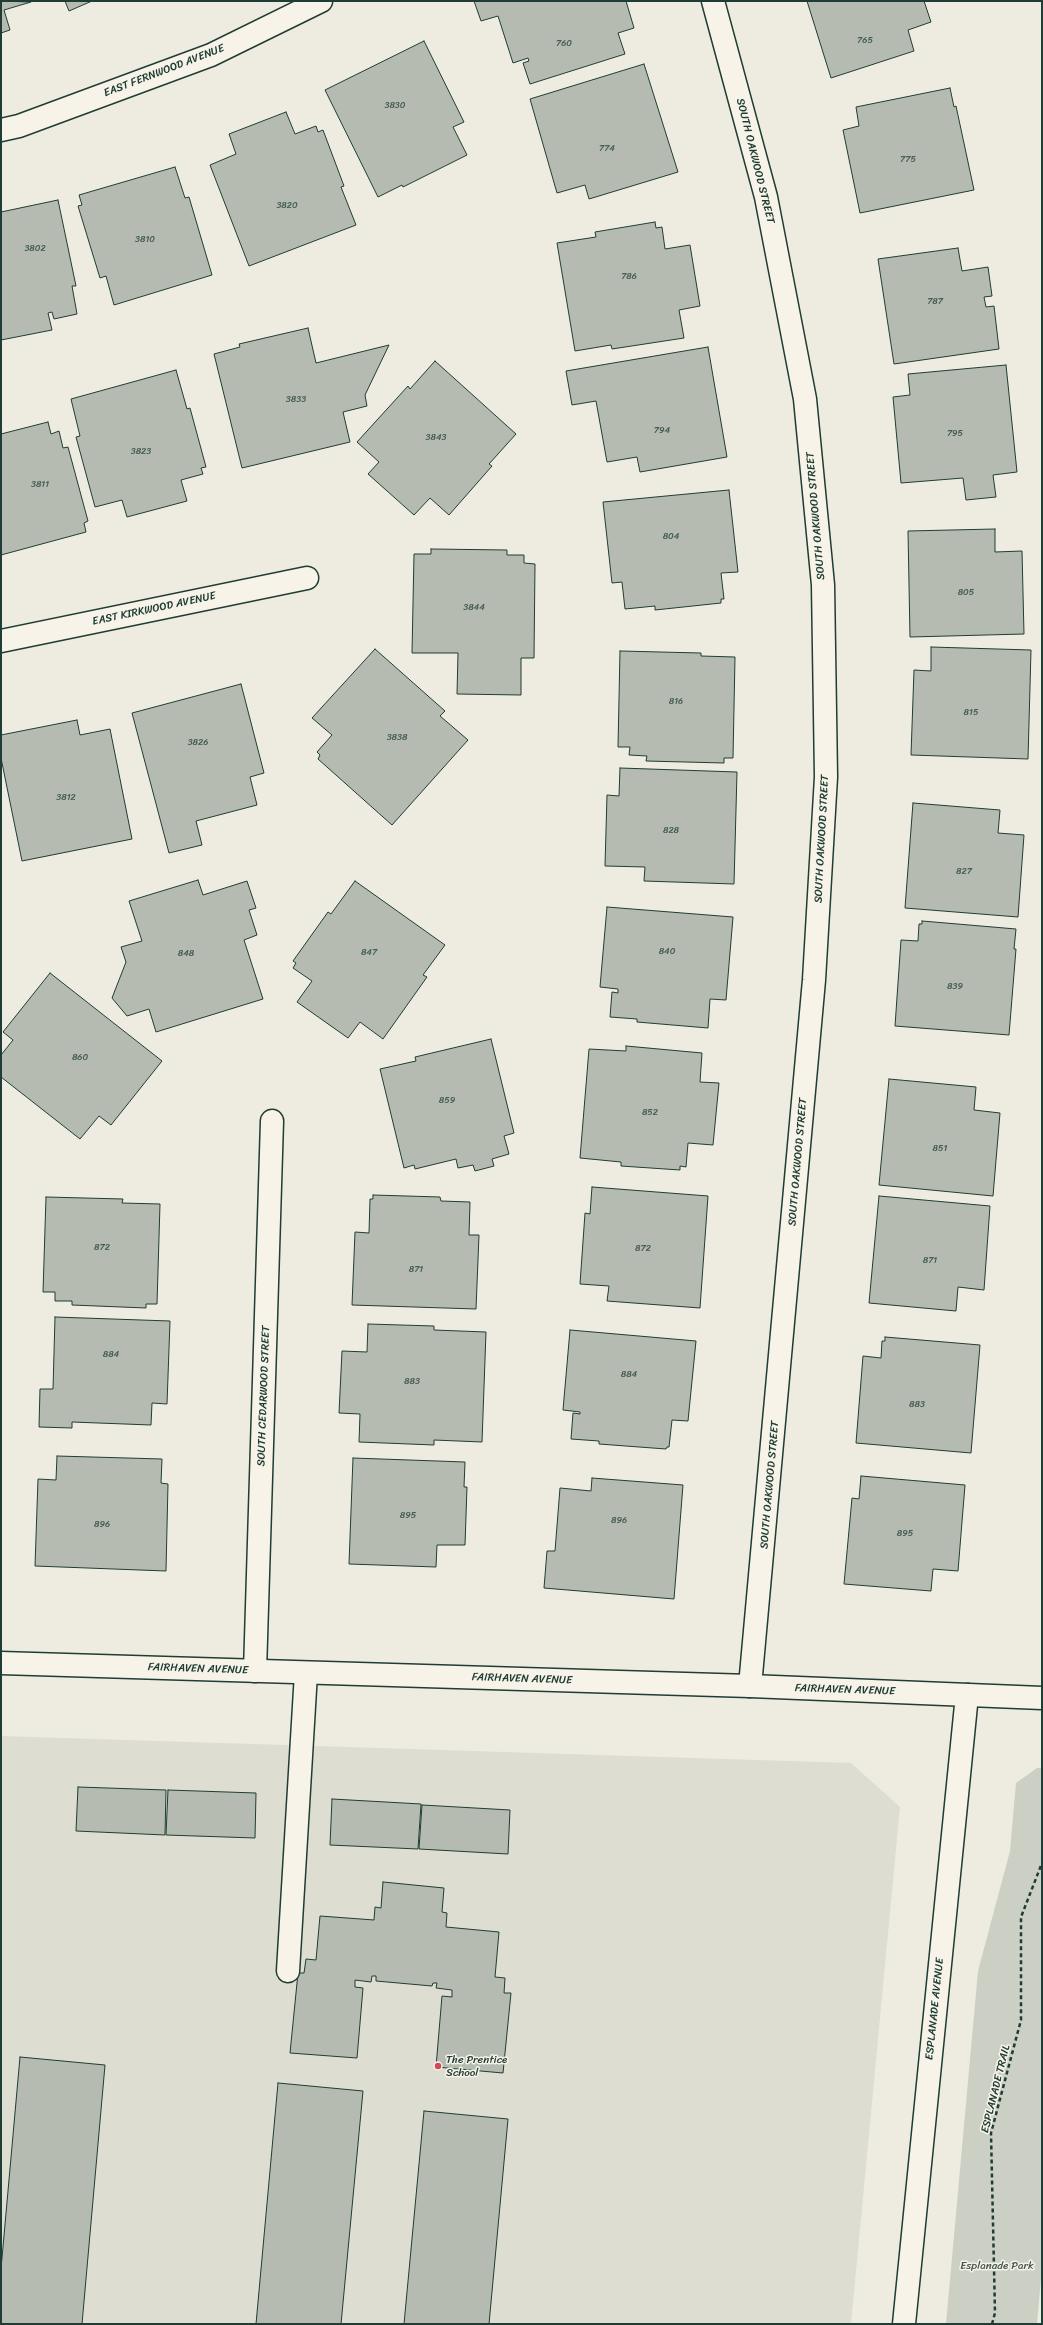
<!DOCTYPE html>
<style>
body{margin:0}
#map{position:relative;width:1043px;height:2325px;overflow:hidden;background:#eeece1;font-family:Sriracha,sans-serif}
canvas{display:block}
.frame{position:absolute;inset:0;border:2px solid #1f3d34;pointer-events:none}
</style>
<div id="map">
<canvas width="1043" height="2325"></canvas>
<div class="frame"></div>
</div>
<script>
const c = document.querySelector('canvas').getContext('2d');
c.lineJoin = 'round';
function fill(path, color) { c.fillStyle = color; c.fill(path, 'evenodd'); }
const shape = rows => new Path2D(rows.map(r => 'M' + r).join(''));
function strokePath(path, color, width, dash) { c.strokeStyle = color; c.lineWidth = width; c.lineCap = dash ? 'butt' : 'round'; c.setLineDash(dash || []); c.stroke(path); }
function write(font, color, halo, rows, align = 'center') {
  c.font = font + ' Sriracha,sans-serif'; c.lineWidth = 3; c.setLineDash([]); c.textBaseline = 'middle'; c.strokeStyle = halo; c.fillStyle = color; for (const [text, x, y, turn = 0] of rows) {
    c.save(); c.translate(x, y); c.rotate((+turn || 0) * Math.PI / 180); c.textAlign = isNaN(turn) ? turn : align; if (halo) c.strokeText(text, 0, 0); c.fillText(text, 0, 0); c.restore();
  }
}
fill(shape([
 [1,1736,851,1763,900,1807,851,2324,1,2324]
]), '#ddddd2');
fill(shape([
 [1037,1768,1042,1768,1042,2267,1037,2324,946,2324,978,1971,1010,1851,1016,1783]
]), '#cccfc4');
const building = shape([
 [1,1,31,2,4,10,10,30,1,33,1,1],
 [65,1,92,1,69,11,65,1],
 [474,1,626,1,634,28,618,33,625,54,530,84,523,63,529,61,528,58,513,63,498,16,481,21,474,1],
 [807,1,924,1,931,22,908,30,914,51,831,78,807,1],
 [424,41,464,122,453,127,467,155,403,187,402,185,378,197,325,90,424,41],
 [644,64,678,172,589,199,585,185,557,193,530,99,644,64],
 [950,88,954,107,956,106,974,190,860,213,843,130,859,126,856,107,950,88],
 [286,112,295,134,316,126,318,132,323,130,344,186,341,187,356,225,249,266,210,165,236,154,229,134,286,112],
 [175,167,185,198,189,197,212,275,114,305,106,276,100,278,78,206,82,205,79,195,175,167],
 [58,200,76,286,72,286,77,314,54,319,52,312,48,313,52,330,1,340,1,212,58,200],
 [655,222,656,228,662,227,665,249,690,245,700,306,679,310,684,338,612,349,611,345,575,351,557,243,596,237,595,232,655,222],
 [958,248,962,271,988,267,992,296,984,297,986,307,994,306,999,349,894,364,878,259,958,248],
 [308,328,316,363,389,345,365,395,367,406,343,412,350,442,242,468,214,354,240,347,239,344,308,328],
 [708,347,727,457,640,472,637,457,607,462,596,401,572,405,566,371,708,347],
 [435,361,516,434,489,464,492,466,449,515,430,498,414,515,368,474,379,462,357,442,408,386,410,389,435,361],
 [1006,365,1017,472,993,475,996,497,966,500,963,478,901,483,893,397,910,395,908,374,1006,365],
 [176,370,187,409,190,408,206,467,201,468,203,474,181,480,187,501,127,517,122,500,95,507,76,437,80,436,71,399,176,370],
 [48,422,51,434,59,431,63,448,68,447,88,521,84,523,86,532,1,555,1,434,48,422],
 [729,490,738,572,721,573,724,599,721,599,721,603,655,610,655,606,625,609,622,582,612,583,603,502,729,490],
 [995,529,995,552,1022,551,1024,634,910,637,908,531,995,529],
 [431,549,507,550,507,555,524,555,524,563,535,564,534,658,521,658,521,695,457,694,458,653,412,653,414,554,431,554,431,549],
 [931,647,1031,650,1028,759,911,755,914,670,931,671,931,647],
 [375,649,445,711,440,716,468,740,392,825,318,759,320,755,317,752,332,735,312,718,375,649],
 [620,651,701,653,701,656,735,657,733,758,724,758,724,763,646,761,647,756,629,755,630,747,618,747,620,651],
 [241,684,264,773,250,777,257,805,196,821,202,845,169,853,132,713,241,684],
 [77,720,80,735,110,729,132,839,22,861,1,758,1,735,77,720],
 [620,768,737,772,734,884,644,881,645,867,605,866,607,795,619,796,620,768],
 [913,803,1000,810,998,833,1024,835,1018,917,905,908,913,803],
 [198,880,203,895,247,881,256,908,249,910,257,935,244,940,263,999,156,1032,149,1009,127,1016,112,998,126,962,121,947,142,941,129,901,198,880],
 [355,881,445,945,423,975,427,977,383,1039,360,1022,348,1038,297,1002,312,981,293,968,296,963,293,961,328,912,331,914,355,881],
 [607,907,733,917,726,1000,710,999,708,1028,637,1022,637,1019,610,1017,612,992,618,993,618,989,600,987,607,907],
 [922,921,1016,929,1014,949,1016,949,1009,1035,895,1026,901,940,918,941,919,924,922,924,922,921],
 [50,973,162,1061,111,1125,99,1116,80,1139,1,1077,1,1055,13,1040,3,1032,50,973],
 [491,1039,514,1133,504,1136,509,1154,492,1159,494,1166,475,1171,473,1165,458,1168,456,1159,415,1169,414,1165,404,1168,380,1069,416,1061,415,1057,491,1039],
 [626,1046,702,1053,700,1082,719,1083,713,1145,688,1143,686,1167,680,1166,680,1170,621,1166,621,1162,580,1158,589,1049,626,1051,626,1046],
 [889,1079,976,1087,974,1110,1000,1113,993,1196,879,1185,889,1079],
 [592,1187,708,1196,700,1308,607,1301,609,1286,580,1284,585,1213,590,1214,592,1187],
 [373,1195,440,1197,441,1201,470,1202,469,1235,479,1235,476,1309,352,1305,355,1232,369,1233,370,1199,373,1199,373,1195],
 [879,1196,990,1206,984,1290,958,1287,956,1311,869,1303,879,1196],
 [46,1197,123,1199,122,1203,160,1204,157,1304,146,1304,146,1308,72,1305,72,1301,55,1301,55,1292,43,1292,46,1197],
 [55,1317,170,1321,167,1404,152,1403,151,1425,72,1422,72,1428,39,1427,40,1389,53,1389,55,1317],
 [368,1324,434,1326,434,1330,486,1332,482,1442,434,1440,434,1445,359,1442,360,1414,339,1413,342,1351,367,1352,368,1324],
 [570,1330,696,1341,688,1421,672,1420,669,1447,667,1447,666,1449,599,1444,599,1441,571,1439,573,1413,580,1414,580,1412,563,1410,570,1330],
 [885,1337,980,1345,971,1453,856,1443,863,1356,881,1358,882,1341,885,1341,885,1337],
 [57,1456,162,1459,161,1483,168,1484,166,1571,35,1566,38,1479,56,1480,57,1456],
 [353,1458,465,1462,464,1487,467,1487,465,1545,437,1545,436,1567,349,1564,353,1458],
 [861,1476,965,1485,958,1571,933,1569,931,1591,844,1584,852,1498,859,1499,861,1476],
 [592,1478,683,1485,674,1599,544,1588,547,1551,555,1551,560,1488,591,1491,592,1478],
 [78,1787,166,1790,165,1835,76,1831,78,1787],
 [168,1790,256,1793,255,1838,166,1835,168,1790],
 [332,1799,421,1804,418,1849,330,1845,332,1799],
 [422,1805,510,1810,508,1854,419,1849,422,1805],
 [383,1882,444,1888,442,1912,447,1913,446,1927,499,1932,495,1977,505,1978,504,1993,511,1993,503,2073,436,2067,442,1996,452,1997,452,1990,436,1988,437,1983,433,1983,432,1986,376,1981,376,1976,372,1976,371,1982,355,1980,355,1987,363,1988,357,2058,290,2053,298,1973,304,1973,306,1959,316,1960,320,1916,374,1920,375,1907,381,1908,383,1882],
 [20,2057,105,2065,82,2324,1,2324,1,2269,20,2057],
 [278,2083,363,2091,341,2324,256,2324,278,2083],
 [424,2111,508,2119,489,2324,404,2324,424,2111]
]);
fill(building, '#b5bbb0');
strokePath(building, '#1f3d34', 1);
const minor = shape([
 [713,1,766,197,805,399,823,585,826,777,814,980,750,1686],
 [1,130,19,126,211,55,321,1],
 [1,641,307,578],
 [255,1671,272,1121],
 [288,1971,306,1673],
 [904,2324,967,1695]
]);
const major = shape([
 [1,1663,750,1686,1042,1698]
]);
strokePath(minor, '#1f3d34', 25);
strokePath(major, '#1f3d34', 25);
strokePath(shape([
 [992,2324,995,2313,991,2133,1021,2020,1021,1917,1042,1863]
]), '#1f3d34', 2.5, [4, 3]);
strokePath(minor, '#f7f3e8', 22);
strokePath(major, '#f7f3e8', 22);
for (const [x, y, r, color] of [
 [438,2066,4,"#d1495b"]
]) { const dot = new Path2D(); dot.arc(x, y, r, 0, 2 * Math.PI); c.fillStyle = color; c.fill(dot); strokePath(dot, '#f7f3e8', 1.5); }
write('9px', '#445c53', null, [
 ["765",865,41],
 ["760",564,44],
 ["3830",395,106],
 ["774",607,149],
 ["775",908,160],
 ["3820",287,206],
 ["3810",145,240],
 ["3802",35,249],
 ["786",629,277],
 ["787",935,302],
 ["3833",296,400],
 ["794",662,431],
 ["795",955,434],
 ["3843",436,438],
 ["3823",141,452],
 ["3811",40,485],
 ["804",671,537],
 ["805",966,593],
 ["3844",474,608],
 ["816",676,702],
 ["815",971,713],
 ["3838",397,738],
 ["3826",198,743],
 ["3812",66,798],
 ["828",671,831],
 ["827",964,872],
 ["840",667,952],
 ["847",369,953],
 ["848",186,954],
 ["839",955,987],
 ["860",80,1058],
 ["859",447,1101],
 ["852",650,1113],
 ["851",940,1149],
 ["872",102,1248],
 ["872",643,1249],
 ["871",930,1261],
 ["871",416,1270],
 ["884",111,1355],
 ["884",629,1375],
 ["883",412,1382],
 ["883",917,1405],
 ["895",408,1516],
 ["896",619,1521],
 ["896",102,1525],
 ["895",905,1534]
]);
write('11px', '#1f3d34', '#f7f3e8', [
 ["EAST FERNWOOD AVENUE",164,71,-21],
 ["SOUTH OAKWOOD STREET",755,161,76],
 ["SOUTH OAKWOOD STREET",816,516,-95],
 ["EAST KIRKWOOD AVENUE",154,609,-12],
 ["SOUTH OAKWOOD STREET",822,839,-87],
 ["SOUTH OAKWOOD STREET",798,1162,-85],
 ["SOUTH CEDARWOOD STREET",264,1396,-88],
 ["SOUTH OAKWOOD STREET",770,1485,-85],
 ["FAIRHAVEN AVENUE",198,1669,2],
 ["FAIRHAVEN AVENUE",522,1679,2],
 ["FAIRHAVEN AVENUE",845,1690,2],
 ["ESPLANADE AVENUE",935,2009,-84],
 ["ESPLANADE TRAIL",996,2089,-76]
]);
write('11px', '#1f3d34', '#f7f3e8', [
 ["The Prentice",446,2060],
 ["School",446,2073]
], 'left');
write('11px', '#425a51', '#f7f3e8', [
 ["Esplanade Park",997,2266]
]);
</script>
